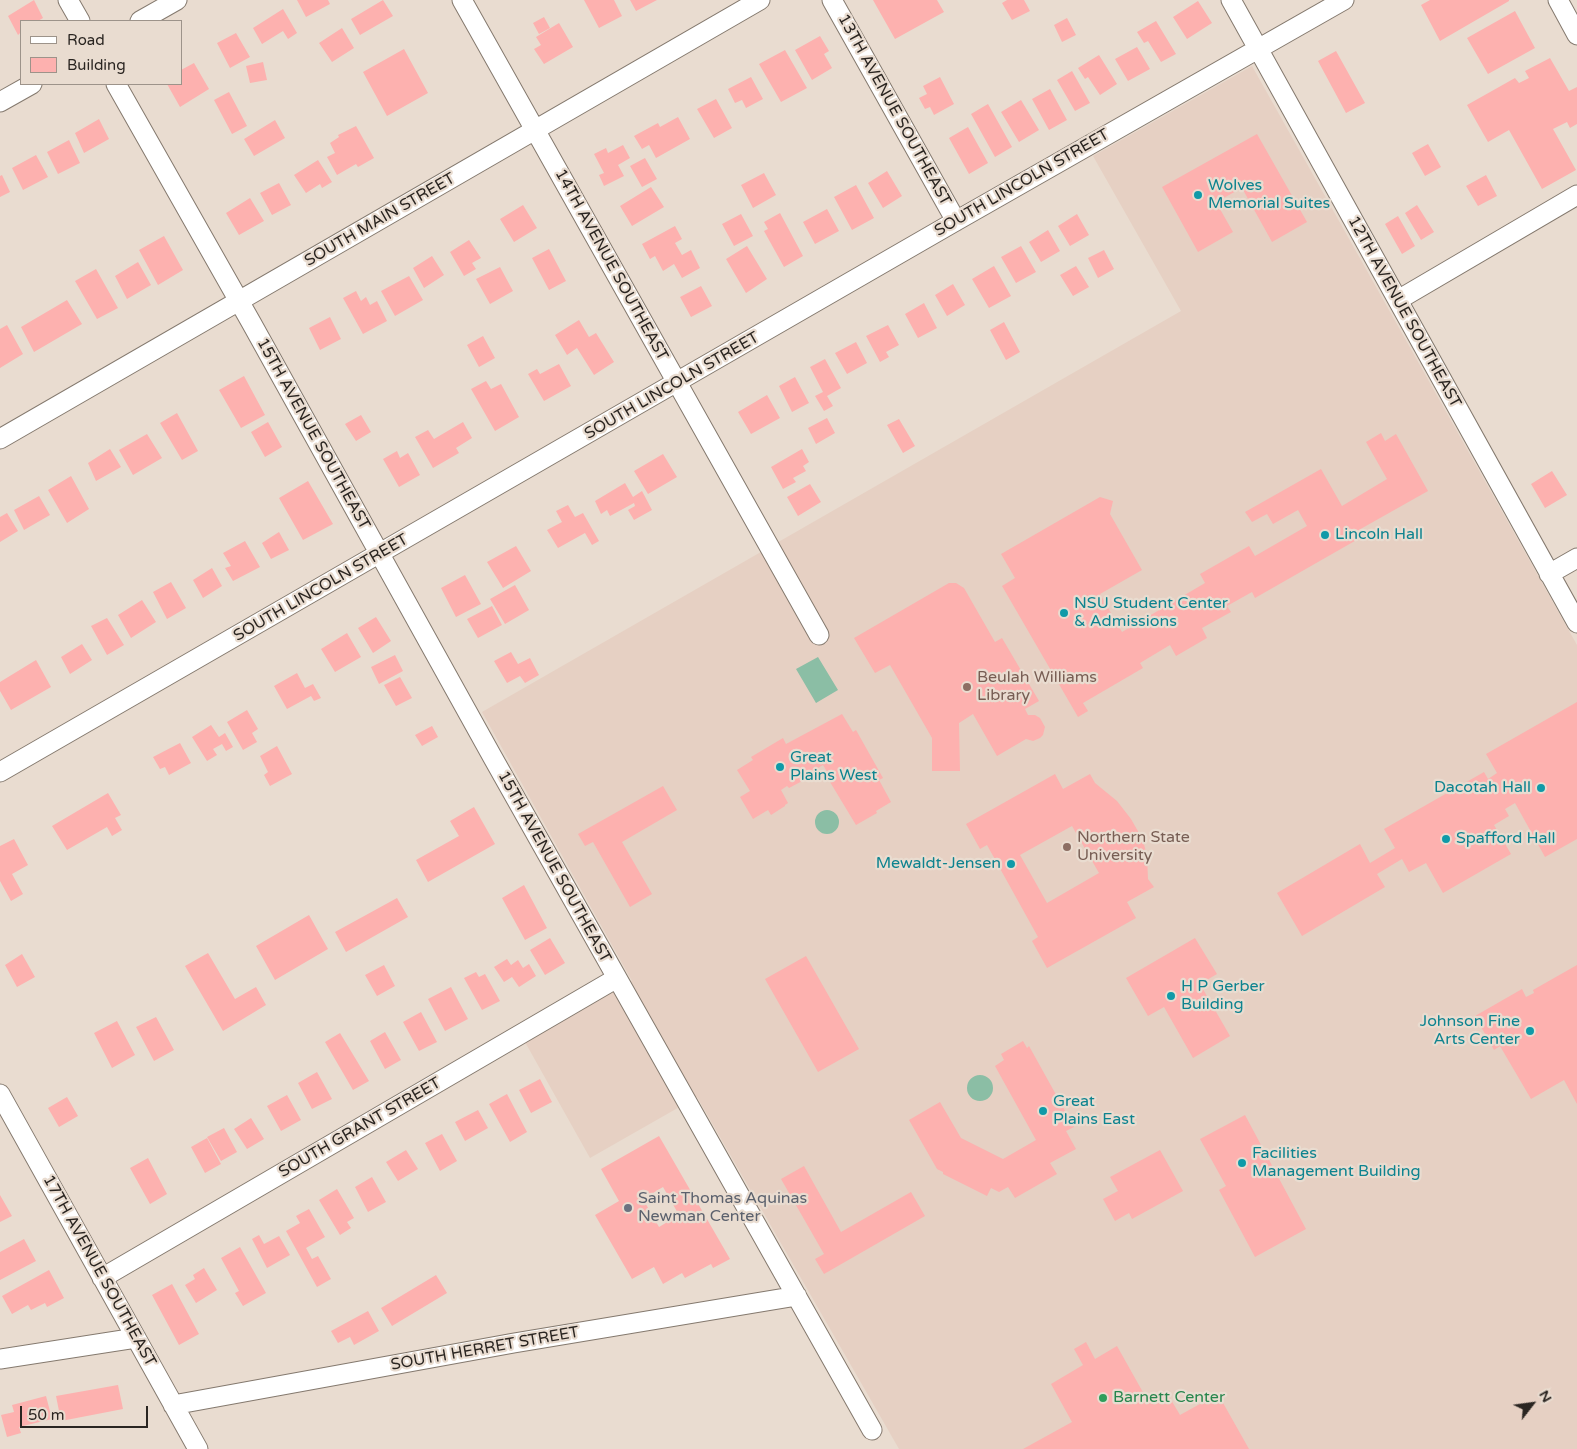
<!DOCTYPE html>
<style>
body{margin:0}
#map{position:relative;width:1577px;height:1449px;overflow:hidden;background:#e9dcd0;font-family:"Varela Round",sans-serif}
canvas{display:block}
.legend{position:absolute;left:20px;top:20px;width:162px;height:65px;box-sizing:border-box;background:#e9dcd0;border:1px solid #9d938a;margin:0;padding:6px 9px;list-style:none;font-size:15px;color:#2a2521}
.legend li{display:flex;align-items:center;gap:10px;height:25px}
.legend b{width:25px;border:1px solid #9d938a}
.north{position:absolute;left:1507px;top:1379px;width:50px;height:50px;-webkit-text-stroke:4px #e9dcd0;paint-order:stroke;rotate:60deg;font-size:14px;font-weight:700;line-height:20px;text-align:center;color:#2a2521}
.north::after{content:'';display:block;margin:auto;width:18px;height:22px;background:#2a2521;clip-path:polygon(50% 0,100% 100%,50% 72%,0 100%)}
.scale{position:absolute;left:20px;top:1406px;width:128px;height:22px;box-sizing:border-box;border:2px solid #2a2521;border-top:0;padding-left:6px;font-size:15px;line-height:18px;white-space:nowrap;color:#2a2521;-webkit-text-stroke:4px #e9dcd0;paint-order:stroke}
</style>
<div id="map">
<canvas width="1577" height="1449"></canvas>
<ul class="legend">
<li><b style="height:6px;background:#fff"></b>Road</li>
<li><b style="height:14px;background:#fdb1af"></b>Building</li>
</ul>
<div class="north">N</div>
<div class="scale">50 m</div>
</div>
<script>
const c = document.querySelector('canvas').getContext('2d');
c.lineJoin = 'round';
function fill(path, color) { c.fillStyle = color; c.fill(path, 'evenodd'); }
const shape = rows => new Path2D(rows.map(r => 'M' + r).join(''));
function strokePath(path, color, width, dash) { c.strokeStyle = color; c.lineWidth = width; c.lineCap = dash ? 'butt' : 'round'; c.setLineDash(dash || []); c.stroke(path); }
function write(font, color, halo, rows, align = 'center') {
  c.font = font + ' "Varela Round",sans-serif'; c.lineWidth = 4.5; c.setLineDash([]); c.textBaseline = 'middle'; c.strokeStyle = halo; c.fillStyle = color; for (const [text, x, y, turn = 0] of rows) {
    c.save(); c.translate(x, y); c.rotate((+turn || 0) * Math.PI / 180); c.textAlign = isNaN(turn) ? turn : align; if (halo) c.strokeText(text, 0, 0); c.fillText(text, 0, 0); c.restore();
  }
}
fill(shape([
 [1252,66,1577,645,1577,1449,899,1449,697,1097,590,1158,525,1042,632,981,482,712,1181,311,1093,156]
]), '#e6d0c3');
fill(shape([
 [818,657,838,690,816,703,796,669],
 '815 822a12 12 0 1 1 24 0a12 12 0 1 1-24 0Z',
 '967 1088a13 13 0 1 1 26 0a13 13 0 1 1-26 0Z'
]), '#8bbea5');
fill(shape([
 [34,0,43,18,38,21,21,21,21,32,18,35,8,16],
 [297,0,328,0,330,4,306,17],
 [383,0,393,16,360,35,351,19],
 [584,0,614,0,622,16,599,28],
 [630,0,657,0,636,11],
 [873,0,937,0,944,12,895,39],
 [1007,0,1024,0,1030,11,1012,20,1002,3],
 [1430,0,1509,0,1509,1,1440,41,1421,5],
 [1198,1,1212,23,1187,39,1173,17],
 [283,9,297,33,288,39,283,31,262,44,253,28],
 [1515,11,1535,48,1488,74,1467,38],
 [544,17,550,28,539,34,533,23],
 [1067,18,1076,35,1062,42,1054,25],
 [1156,21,1176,54,1161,62,1148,41,1144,43,1137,32],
 [559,23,573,47,544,64,534,49,541,45,536,37],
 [342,28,354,48,332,62,319,43],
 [236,33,250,57,230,68,217,43],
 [820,36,829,51,824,54,832,68,812,80,795,50],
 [1137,47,1150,69,1128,81,1115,59],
 [404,49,428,93,387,116,363,72],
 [785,50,807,88,781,102,759,64],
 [1336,51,1365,103,1346,113,1318,61],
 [1099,55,1117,84,1100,95,1088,77,1085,79,1078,68],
 [1550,58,1569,91,1577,87,1577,124,1570,128,1567,122,1553,129,1576,170,1542,189,1509,130,1488,142,1467,105,1515,78,1519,83,1529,78,1525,71],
 [263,62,267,80,250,83,246,66],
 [194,63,209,89,180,107,167,84,181,84,181,70],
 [1072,71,1090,103,1075,111,1057,80],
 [751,77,763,99,746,108,742,100,735,103,728,89],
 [940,77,954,104,934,115,930,107,925,109,919,98,927,94,923,86],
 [1050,89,1067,120,1049,130,1032,99],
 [229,92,247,126,232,134,214,100],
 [716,99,732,128,714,138,697,109],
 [1021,100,1039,130,1019,142,1001,112],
 [988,104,1012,147,995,157,971,114],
 [678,117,690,139,656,158,649,145,642,149,634,136,658,123,660,127],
 [99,119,109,139,84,153,75,133],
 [275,120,285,138,254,156,244,139],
 [356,126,374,158,358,167,356,164,337,175,327,157,335,153,330,143,339,137,338,135],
 [968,127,988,163,969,174,949,138],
 [1257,134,1307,222,1272,242,1242,188,1216,202,1233,232,1198,252,1162,187],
 [69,140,80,163,58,174,47,152],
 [1428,144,1441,167,1425,176,1412,153],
 [623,145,630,158,618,165,624,176,604,186,599,175,604,173,594,154,606,148,608,153],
 [36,155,48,177,23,190,12,168],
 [645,158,657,179,642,187,630,166],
 [318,160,332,182,322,188,320,184,306,193,294,175],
 [887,171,902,196,883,208,868,183],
 [764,173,776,195,753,208,741,185],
 [2,175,10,192,0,197,0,176],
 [1486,175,1497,196,1478,206,1466,186],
 [279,183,291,205,272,215,260,193],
 [856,185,874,218,852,230,834,197],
 [651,187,664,207,632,226,620,206],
 [250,198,264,221,239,235,226,213],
 [523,205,537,228,514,242,500,219],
 [1417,205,1434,232,1421,240,1405,213],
 [827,209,839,231,815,244,803,222],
 [780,213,803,256,784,267,764,231,768,229,764,222],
 [741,214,753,236,734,246,722,224],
 [1077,214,1089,235,1070,246,1058,226],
 [1398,216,1415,246,1402,254,1385,224],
 [675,226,682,239,675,243,682,255,691,250,700,268,682,278,674,264,663,271,655,256,650,259,642,244],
 [1048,230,1060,251,1041,262,1029,242],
 [164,236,183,270,158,285,139,250],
 [469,240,481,258,472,263,476,269,464,276,450,252],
 [747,246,767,279,746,293,726,259],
 [1021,246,1036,272,1016,283,1001,257],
 [549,249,566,281,549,290,532,258],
 [1104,250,1114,269,1098,278,1088,258],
 [432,256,444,275,424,288,413,268],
 [138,262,151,285,127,299,115,276],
 [994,266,1011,296,989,308,972,279],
 [1076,266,1089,287,1073,296,1060,275],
 [500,267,513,291,490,304,476,279],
 [96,269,118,308,97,319,75,281],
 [409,276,423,300,395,316,381,291],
 [953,284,965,305,947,316,935,295],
 [701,286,712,306,691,317,680,297],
 [356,291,361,301,366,297,370,305,377,301,387,321,363,334,343,298],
 [67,300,82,324,34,352,21,327],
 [924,303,937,328,918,338,905,314],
 [330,317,341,339,320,350,309,328],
 [579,320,589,337,596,333,614,362,594,375,577,348,567,355,555,335],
 [1004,322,1020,352,1006,360,990,330],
 [7,325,23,354,0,368,0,329],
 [888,325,899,345,886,352,889,357,880,362,866,336],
 [483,336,495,358,479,367,467,345],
 [856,342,867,363,847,374,835,353],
 [825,359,841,388,827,396,833,406,824,411,815,396,823,392,810,367],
 [559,364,571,386,544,401,528,374,537,369,540,374],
 [244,376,265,415,241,428,219,390],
 [795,377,809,403,792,412,779,386],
 [486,381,491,389,501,384,519,417,495,431,471,389],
 [767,395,780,418,751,434,738,412],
 [177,413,198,451,182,460,160,423],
 [361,415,371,432,356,441,345,424],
 [827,418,835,433,816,444,808,428],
 [899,419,915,446,903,453,887,425],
 [268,422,282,447,265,457,251,432],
 [463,422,472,438,456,448,459,453,433,468,415,437,428,430,434,439],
 [1381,433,1385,441,1396,434,1428,491,1357,531,1360,538,1255,598,1252,592,1227,606,1231,612,1202,628,1207,638,1176,656,1170,645,1140,663,1143,668,1083,703,1088,711,1078,717,1002,586,1015,578,1001,554,1100,497,1113,501,1110,514,1142,570,1100,594,1122,632,1205,583,1200,574,1249,546,1255,556,1307,526,1298,510,1273,524,1267,514,1252,522,1245,512,1321,469,1342,506,1387,479,1366,442],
 [147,434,162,458,133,475,119,450],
 [110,449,121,467,96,481,88,463],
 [802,449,809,462,803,466,806,471,793,478,796,482,783,489,771,467],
 [397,451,400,458,408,453,420,475,399,487,383,459],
 [663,454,677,477,648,494,634,471],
 [1552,471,1567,495,1545,508,1531,484],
 [71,476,89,509,67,523,48,490],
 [308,481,333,524,303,540,279,498],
 [625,483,633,497,642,491,652,510,634,520,628,510,635,506,634,503,610,516,607,510,601,514,595,501],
 [810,484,821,502,798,516,787,497],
 [39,496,50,515,24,530,14,510],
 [568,505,575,517,583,513,599,541,592,545,585,533,558,548,547,530,562,522,556,511],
 [7,513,18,531,0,542,0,517],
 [279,532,289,550,271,559,262,543],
 [245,541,260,567,233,581,225,568,231,566,223,553],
 [516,546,531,571,503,588,487,562],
 [212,568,222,586,203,598,193,580],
 [465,575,481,604,456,617,441,588],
 [171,582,186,608,167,619,153,592],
 [949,583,956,583,964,588,995,642,1002,638,1039,701,1025,709,1028,715,1035,715,1040,718,1045,727,1043,735,1040,738,1033,741,1026,739,997,756,973,714,959,723,960,771,932,771,932,738,890,665,875,673,854,638],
 [515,585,529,610,505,624,490,599],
 [142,600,156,622,131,638,118,615],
 [492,606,502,625,478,638,467,619],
 [376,617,391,641,373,653,358,628],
 [107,618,124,645,107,655,91,626],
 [347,633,361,657,335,672,321,649],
 [82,644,92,660,70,674,61,657],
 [511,652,518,664,530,658,539,675,525,683,520,676,507,683,494,661],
 [395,655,403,671,379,684,371,667],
 [36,660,51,687,11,710,0,691,0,682],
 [297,673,305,688,313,684,321,698,314,701,311,696,287,709,274,686],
 [400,677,412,698,396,706,384,685],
 [1577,702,1577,839,1545,857,1515,803,1505,809,1509,816,1494,825,1511,854,1443,893,1426,863,1409,872,1402,859,1377,874,1385,887,1302,936,1277,893,1360,844,1370,863,1395,848,1384,829,1484,772,1488,779,1497,773,1486,754],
 [247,710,258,729,252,733,257,742,243,750,227,722],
 [842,714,853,732,856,730,883,778,879,780,891,802,876,811,877,813,856,825,827,777,829,775,823,765,806,775,808,778,789,788,787,786,781,790,788,803,785,805,785,806,771,815,768,810,753,819,740,797,750,791,737,770,753,760,751,757,783,738,786,744],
 [211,725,219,737,225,733,233,747,226,751,222,744,213,749,217,755,207,761,192,737],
 [432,726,438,737,422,746,415,735],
 [180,743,191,763,169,775,165,767,160,769,153,757],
 [277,746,292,774,270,786,264,775,268,772,260,756],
 [1055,774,1063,789,1090,774,1095,783,1117,801,1131,819,1143,840,1147,856,1148,879,1154,887,1127,902,1136,918,1047,968,1032,941,1038,937,987,845,980,849,966,824],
 [1072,826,1099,873,1047,903,1020,855],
 [663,786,677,810,622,842,652,894,630,907,593,842,585,846,578,834],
 [108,793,121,815,115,818,122,830,112,836,107,827,67,850,52,826],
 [474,807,495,844,428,882,416,860,459,836,450,821],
 [14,839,28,865,12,874,23,894,11,901,0,881,0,846],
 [524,885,547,928,525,940,502,898],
 [397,898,408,917,346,952,335,932],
 [309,915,328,949,275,980,256,946],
 [550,938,565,963,545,975,530,950],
 [1195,938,1217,974,1200,984,1230,1036,1193,1058,1164,1007,1148,1016,1126,978],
 [208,953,235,999,256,987,266,1005,223,1031,185,966],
 [22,954,35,977,17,987,5,965],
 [806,956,859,1049,818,1072,765,979],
 [507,959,511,965,518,960,523,968,529,964,536,976,519,987,512,977,504,982,494,967],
 [384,965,395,986,377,996,365,975],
 [1577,965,1577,1104,1564,1080,1531,1099,1500,1046,1494,1050,1475,1016,1522,989,1526,997,1534,993,1533,990],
 [476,972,479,977,485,974,500,1001,482,1010,464,978],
 [451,987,468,1019,445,1031,428,999],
 [421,1012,437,1042,419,1051,403,1022],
 [156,1017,174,1050,154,1061,136,1027],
 [117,1021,135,1055,112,1068,94,1033],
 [385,1032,401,1060,385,1069,370,1041],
 [340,1033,369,1081,353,1090,325,1042],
 [1023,1041,1027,1048,1029,1046,1074,1127,1066,1131,1076,1149,1050,1163,1057,1174,1015,1198,1008,1187,999,1192,991,1188,987,1196,943,1174,943,1172,937,1169,909,1120,940,1102,961,1138,1003,1159,1036,1140,995,1066,1004,1060,1001,1054],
 [317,1072,332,1099,312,1109,298,1083],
 [540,1079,552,1102,531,1113,519,1090],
 [507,1094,527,1132,510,1142,489,1104],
 [287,1095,301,1120,281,1131,267,1106],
 [67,1097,78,1116,59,1127,48,1108],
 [478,1110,488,1128,465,1141,455,1122],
 [1245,1115,1306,1229,1255,1257,1219,1190,1226,1186,1200,1139],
 [251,1118,264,1139,247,1149,234,1129],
 [224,1128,237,1152,221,1161,207,1137],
 [442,1134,457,1161,440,1171,425,1143],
 [659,1136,730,1259,713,1268,711,1264,685,1278,682,1273,663,1284,654,1267,632,1279,595,1215,619,1201,601,1169],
 [663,1187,679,1215,659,1227,643,1199],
 [207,1138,221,1164,205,1173,191,1147],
 [406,1150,418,1169,398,1181,386,1162],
 [1160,1150,1183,1191,1132,1219,1129,1213,1115,1221,1103,1199,1118,1191,1110,1177],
 [148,1158,167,1194,150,1204,130,1168],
 [804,1166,841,1232,911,1192,925,1216,824,1274,815,1259,824,1254,781,1179],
 [372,1177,386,1202,368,1212,355,1187],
 [337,1189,354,1218,347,1222,351,1228,340,1235,319,1200],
 [0,1195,12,1216,0,1222],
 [309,1209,325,1237,306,1248,312,1259,318,1256,331,1279,317,1287,286,1231,300,1223,296,1216],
 [259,1235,264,1244,279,1236,290,1255,267,1268,252,1239],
 [24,1239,36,1261,0,1280,0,1252],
 [240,1247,266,1293,243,1306,235,1293,239,1291,221,1258],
 [204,1268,217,1290,196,1303,185,1285,195,1279,193,1275],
 [49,1270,64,1298,47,1307,45,1303,31,1310,28,1305,12,1314,2,1296],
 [436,1275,447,1293,392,1326,381,1308],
 [172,1284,199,1334,179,1345,152,1295],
 [368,1311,379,1331,354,1345,350,1337,338,1343,331,1331],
 [1086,1342,1095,1359,1117,1346,1149,1403,1167,1393,1180,1415,1218,1394,1249,1449,1023,1449,1072,1422,1051,1384,1083,1365,1074,1349],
 [118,1385,123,1409,61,1421,56,1396],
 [46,1396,52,1419,19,1427,21,1433,7,1437,1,1415,14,1412,12,1405]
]), '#fdb1af');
const minor = shape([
 [68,0,80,21],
 [462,0,819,635],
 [832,0,956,221],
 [1231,0,1577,623],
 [1558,0,1577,35],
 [140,21,177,0],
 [116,84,252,324,493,758,872,1430],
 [0,102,32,84],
 [1398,300,1577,195],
 [0,439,760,0],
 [1549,574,1577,558],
 [0,772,956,221,1344,0],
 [0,1094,198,1449],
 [102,1278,617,978],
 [0,1359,136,1338],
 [173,1405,514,1343,797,1296]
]);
strokePath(minor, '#84796e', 21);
strokePath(minor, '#fff', 19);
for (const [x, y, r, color] of [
 [1198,195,5,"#0f9aa8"],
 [1325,535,5,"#0f9aa8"],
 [1064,613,5,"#0f9aa8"],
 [967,687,5,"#8d6e63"],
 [780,767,5,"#0f9aa8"],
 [1541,788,5,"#0f9aa8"],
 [1446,839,5,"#0f9aa8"],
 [1067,847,5,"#8d6e63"],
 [1011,864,5,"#0f9aa8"],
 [1171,996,5,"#0f9aa8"],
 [1530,1031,5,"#0f9aa8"],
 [1043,1111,5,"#0f9aa8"],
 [1242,1163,5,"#0f9aa8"],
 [628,1208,5,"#6b7280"],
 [1103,1398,5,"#2e9e5b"]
]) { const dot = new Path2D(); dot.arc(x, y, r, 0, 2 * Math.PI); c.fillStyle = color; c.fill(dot); strokePath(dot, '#e9dcd0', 2); }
write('16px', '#2a2521', '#e9dcd0', [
 ["13TH AVENUE SOUTHEAST",894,110,61],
 ["SOUTH LINCOLN STREET",1022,183,-30],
 ["SOUTH MAIN STREET",380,220,-30],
 ["14TH AVENUE SOUTHEAST",611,265,61],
 ["12TH AVENUE SOUTHEAST",1404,312,61],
 ["SOUTH LINCOLN STREET",672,386,-30],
 ["15TH AVENUE SOUTHEAST",313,434,61],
 ["SOUTH LINCOLN STREET",321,588,-30],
 ["15TH AVENUE SOUTHEAST",554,867,61],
 ["SOUTH GRANT STREET",360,1128,-30],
 ["17TH AVENUE SOUTHEAST",99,1271,61],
 ["SOUTH HERRET STREET",485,1349,-10]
]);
write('16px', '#0d838f', '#e9dcd0', [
 ["Wolves",1208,186],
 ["Memorial Suites",1208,204],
 ["Lincoln Hall",1335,535],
 ["NSU Student Center",1074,604],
 ["& Admissions",1074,622],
 ["Great",790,758],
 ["Plains West",790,776],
 ["Dacotah Hall",1531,788,"right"],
 ["Spafford Hall",1456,839],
 ["Mewaldt-Jensen",1001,864,"right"],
 ["H P Gerber",1181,987],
 ["Building",1181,1005],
 ["Johnson Fine",1520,1022,"right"],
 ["Arts Center",1520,1040,"right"],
 ["Great",1053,1102],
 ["Plains East",1053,1120],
 ["Facilities",1252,1154],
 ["Management Building",1252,1172]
], 'left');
write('16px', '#785e54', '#e9dcd0', [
 ["Beulah Williams",977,678],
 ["Library",977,696],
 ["Northern State",1077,838],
 ["University",1077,856]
], 'left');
write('16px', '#5b616d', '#e9dcd0', [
 ["Saint Thomas Aquinas",638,1199],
 ["Newman Center",638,1217]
], 'left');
write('16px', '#27864d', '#e9dcd0', [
 ["Barnett Center",1113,1398]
], 'left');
</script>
